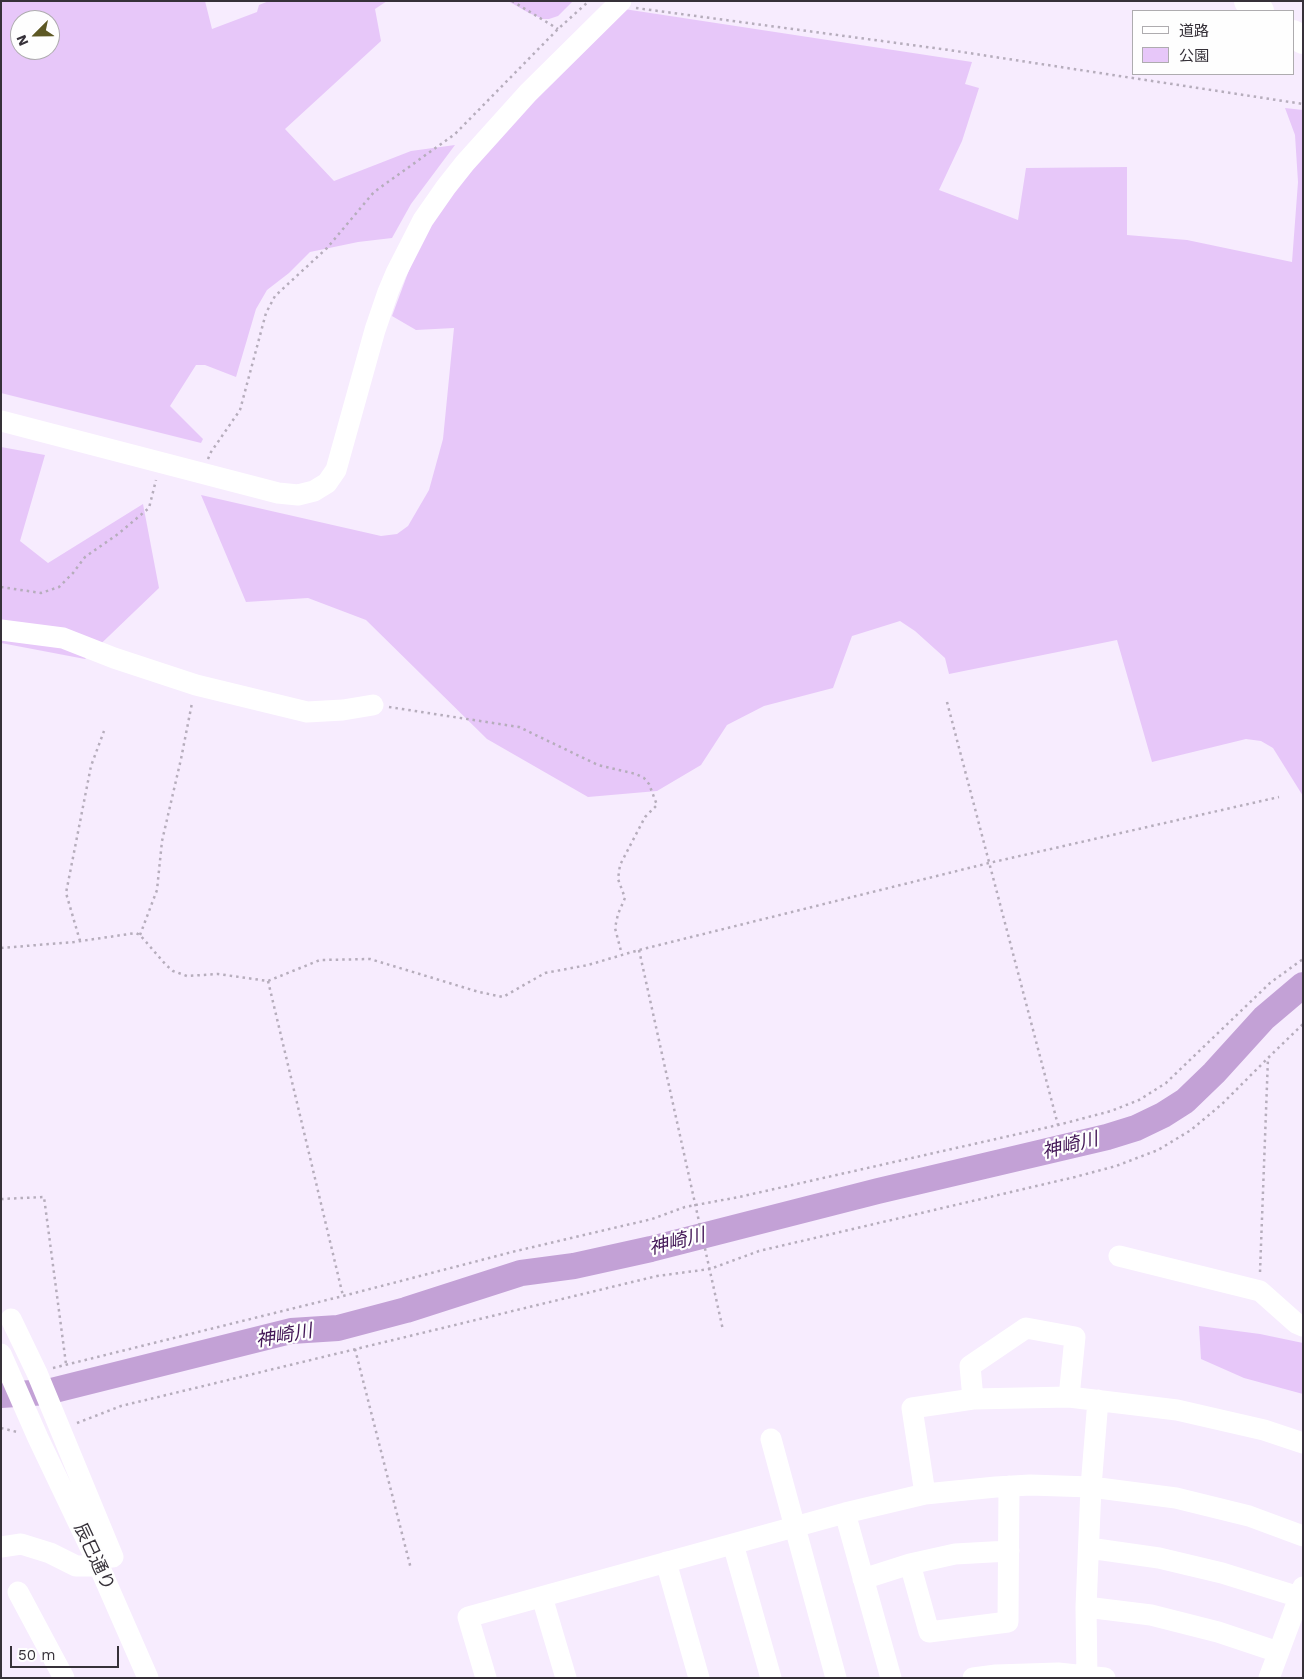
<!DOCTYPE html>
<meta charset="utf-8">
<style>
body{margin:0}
#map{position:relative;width:1304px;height:1679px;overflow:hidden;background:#f7ecfe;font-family:"Work Sans","Noto Sans JP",sans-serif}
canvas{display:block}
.frame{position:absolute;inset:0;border:2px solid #363139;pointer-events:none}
.legend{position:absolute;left:1132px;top:10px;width:162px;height:65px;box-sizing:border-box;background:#fefefe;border:1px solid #aeacaf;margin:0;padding:6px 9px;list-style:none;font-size:15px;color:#363139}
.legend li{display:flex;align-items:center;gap:10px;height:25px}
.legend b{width:25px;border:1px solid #aeacaf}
.north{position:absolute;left:10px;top:10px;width:50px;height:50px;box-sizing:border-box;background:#fefefe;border:1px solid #aeacaf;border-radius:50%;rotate:247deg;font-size:14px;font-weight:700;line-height:20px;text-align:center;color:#363139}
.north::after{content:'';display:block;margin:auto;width:18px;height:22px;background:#5d5824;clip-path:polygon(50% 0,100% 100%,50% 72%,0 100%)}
.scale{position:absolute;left:10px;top:1646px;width:109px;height:22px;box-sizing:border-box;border:2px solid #363139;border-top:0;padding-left:6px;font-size:15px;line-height:18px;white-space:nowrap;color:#363139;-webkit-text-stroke:4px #fefefe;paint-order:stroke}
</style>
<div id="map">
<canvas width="1304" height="1679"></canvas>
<div class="frame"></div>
<ul class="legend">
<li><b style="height:6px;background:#fff"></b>道路</li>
<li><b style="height:14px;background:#e7c7f9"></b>公園</li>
</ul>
<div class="north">N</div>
<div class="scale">50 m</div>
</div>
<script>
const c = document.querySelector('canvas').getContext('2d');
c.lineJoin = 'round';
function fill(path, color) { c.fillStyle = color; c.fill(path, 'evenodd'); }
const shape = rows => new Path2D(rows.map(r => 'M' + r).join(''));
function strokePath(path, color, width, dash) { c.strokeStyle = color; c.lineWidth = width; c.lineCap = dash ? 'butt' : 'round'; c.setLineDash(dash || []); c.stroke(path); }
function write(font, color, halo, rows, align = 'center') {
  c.font = font + ' "Work Sans","Noto Sans JP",sans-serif'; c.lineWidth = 4.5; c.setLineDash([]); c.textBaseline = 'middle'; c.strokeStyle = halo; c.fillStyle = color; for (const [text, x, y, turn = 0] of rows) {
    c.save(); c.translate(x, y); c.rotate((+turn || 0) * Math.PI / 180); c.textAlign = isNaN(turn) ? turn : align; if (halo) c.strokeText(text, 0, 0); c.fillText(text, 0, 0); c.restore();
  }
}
fill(shape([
 [1,1,205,1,212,29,257,12,259,5,269,1,387,1,375,9,381,41,285,129,334,181,411,151,455,145,411,204,392,238,358,242,310,252,289,273,267,290,256,309,236,377,205,365,196,365,170,406,203,439,201,443,1,393],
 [20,20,50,20,50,50,20,50],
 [508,1,573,1,558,16,549,19,543,19,529,13],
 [624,9,972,62,965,84,979,88,962,141,939,190,1018,220,1026,168,1127,167,1127,235,1187,240,1292,262,1298,182,1295,135,1285,108,1303,110,1303,796,1273,748,1261,741,1246,739,1152,762,1117,640,949,674,945,658,915,631,900,621,852,636,833,688,764,706,727,725,701,765,657,791,588,797,487,739,366,620,308,598,246,602,201,495,381,536,397,534,408,526,429,490,443,439,454,328,416,330,392,316,412,262,431,225,448,198,506,128],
 [1,447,45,455,20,541,48,563,143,504,159,588,85,659,1,643],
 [1199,1326,1260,1334,1303,1343,1303,1394,1244,1378,1201,1359]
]), '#e7c7f9');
strokePath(shape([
 [1,1395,47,1392,291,1331,338,1328,406,1310,521,1273,574,1266,651,1249,878,1191,1107,1137,1136,1128,1163,1115,1185,1101,1214,1073,1264,1018,1303,985]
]), '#c3a1d6', 26);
strokePath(shape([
 [512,1,558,29],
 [636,8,949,50,1303,104],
 [208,459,211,452,240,410,266,313,275,296,327,248,374,192,455,134,558,29,589,1],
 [1,587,41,593,59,587,73,573,85,557,118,534,149,508,156,480],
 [947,702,1058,1125],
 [389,707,519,727,598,765,636,774,644,778,649,784,657,805,645,817,620,865,618,879,625,898,618,914,615,928,622,955],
 [140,935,157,890,162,841,181,759,192,703],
 [80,941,66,893,91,766,104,731],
 [1,948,74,942,136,933,140,935,166,965,173,971,187,976,218,974,268,981,320,960,370,959,479,992,503,997,545,973,588,965,639,950,989,863,1279,797],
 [639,950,723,1330],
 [268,981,343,1296],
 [1,1199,44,1197,66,1364],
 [1260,1272,1268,1058,1303,1024],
 [355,1349,411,1569],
 [53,1368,343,1296,516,1251,652,1219,685,1207,739,1197,1058,1125,1111,1111,1139,1100,1166,1083,1270,983,1303,959],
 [77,1423,121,1406,657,1276,710,1269,759,1251,1075,1177,1116,1166,1158,1150,1191,1130,1222,1104,1268,1058],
 [1,1428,17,1432]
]), '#b6adbc', 2.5, [2.5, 4]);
strokePath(shape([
 [1,421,278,493,298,495,314,491,327,483,336,470,375,330,388,292,396,273,423,220,446,187,465,163,528,93,621,1],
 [1,630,63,638,114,658,196,685,307,712,343,710,373,705],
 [1119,1256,1260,1291,1296,1323,1303,1326],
 [11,1319,37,1373,113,1557],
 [1,1354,38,1438,99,1566,148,1678],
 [973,1399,970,1366,1026,1328,1075,1337,1069,1397],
 [771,1439,836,1678],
 [925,1494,912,1408,973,1399,1069,1397,1177,1410,1264,1430,1303,1443],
 [845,1513,891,1678],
 [733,1544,771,1678],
 [1,1547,21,1544,50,1553,76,1566,99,1566],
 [1089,1548,1159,1558,1222,1573,1299,1597],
 [666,1562,699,1678],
 [910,1564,955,1554,1009,1551],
 [863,1579,910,1564,929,1632,1008,1622,1009,1486],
 [18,1592,64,1678],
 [542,1597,566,1678],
 [1086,1607,1151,1615,1218,1632,1278,1652],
 [486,1678,468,1617,845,1513,925,1494,996,1487,1030,1485,1091,1487,1176,1498,1249,1516,1303,1536],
 [973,1678,996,1675,1058,1673,1105,1678],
 [1087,1678,1086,1607,1091,1487,1098,1400],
 [1269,1678,1303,1587]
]), '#fff', 21);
strokePath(shape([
 [1248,1,1260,11],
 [1293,34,1303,40]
]), '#fff', 28);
write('18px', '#363139', '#fefefe', [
 ["辰巳通り",94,1557,65]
]);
write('italic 19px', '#431757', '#fefefe', [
 ["神崎川",1070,1146,-14],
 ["神崎川",677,1242,-14],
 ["神崎川",284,1336,-10]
]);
</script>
